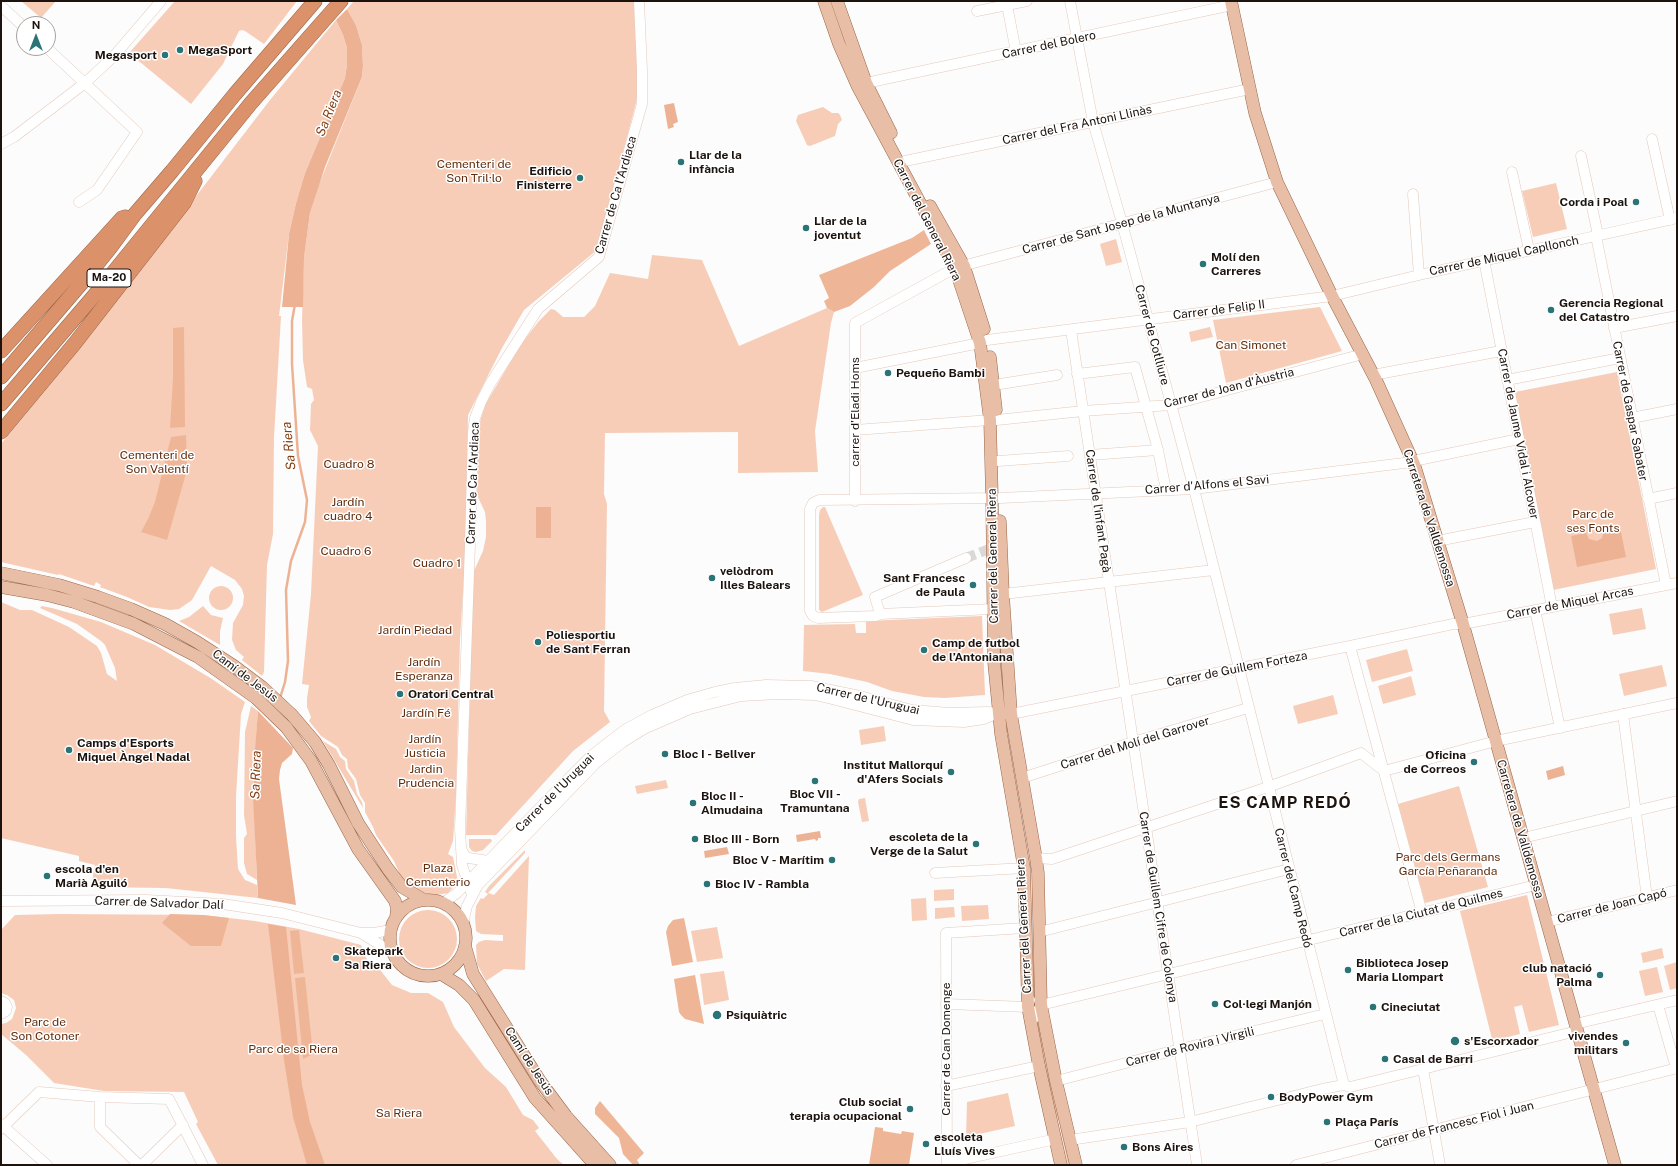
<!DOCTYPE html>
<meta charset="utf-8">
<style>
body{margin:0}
#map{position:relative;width:1678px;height:1166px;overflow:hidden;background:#fbfcfb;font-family:"Public Sans",sans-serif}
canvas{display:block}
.frame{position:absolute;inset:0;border:2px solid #1c130e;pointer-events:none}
.north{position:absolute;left:16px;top:16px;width:40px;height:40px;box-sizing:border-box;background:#fff;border:1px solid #a4a19f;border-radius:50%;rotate:0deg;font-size:11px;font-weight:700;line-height:16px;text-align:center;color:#1c130e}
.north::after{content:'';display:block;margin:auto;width:14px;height:18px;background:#2a7477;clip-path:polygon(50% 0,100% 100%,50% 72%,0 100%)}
</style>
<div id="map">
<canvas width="1678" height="1166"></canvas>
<div class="frame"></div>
<div class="north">N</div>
</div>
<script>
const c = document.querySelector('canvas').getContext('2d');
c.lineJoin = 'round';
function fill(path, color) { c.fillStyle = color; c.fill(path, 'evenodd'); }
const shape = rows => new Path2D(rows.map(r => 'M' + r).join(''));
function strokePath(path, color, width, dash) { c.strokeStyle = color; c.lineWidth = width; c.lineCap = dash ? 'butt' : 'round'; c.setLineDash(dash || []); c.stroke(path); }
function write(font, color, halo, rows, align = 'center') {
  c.font = font + ' "Public Sans",sans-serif'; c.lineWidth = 3; c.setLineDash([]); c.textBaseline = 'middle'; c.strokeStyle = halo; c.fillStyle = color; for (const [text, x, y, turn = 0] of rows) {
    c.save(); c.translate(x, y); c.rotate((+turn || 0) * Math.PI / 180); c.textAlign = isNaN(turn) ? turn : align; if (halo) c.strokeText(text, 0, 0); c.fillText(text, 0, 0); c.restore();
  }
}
fill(shape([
 [21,1,56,1,41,18],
 [175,1,297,1,264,44,245,31,242,30,239,31,223,64,191,104,129,53],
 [354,1,636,1,638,92,636,103,597,250,524,310,502,348,468,415,466,543,460,640,456,794,453,841,448,854,453,857,458,882,448,893,437,895,420,893,404,884,394,861,376,835,373,827,365,812,365,803,360,795,356,779,348,768,347,759,342,755,338,747,321,736,309,721,311,717,307,707,307,698,309,685,302,684,311,594,318,446,310,430,311,404,314,400,312,389,307,387,303,360,302,320,304,258,310,213,318,187,362,77,363,66,362,45,356,25,347,9],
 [336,20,343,35,347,48,347,64,345,78,305,173,296,203,289,234,279,316,281,316,274,437,273,534,267,565,264,672,262,676,242,660,244,657,236,650,232,640,233,623,243,605,244,596,242,589,235,580,211,566,192,600,179,609,170,610,149,607,127,597,100,587,101,585,96,582,94,586,59,574,58,575,1,562,1,444,71,359,270,100],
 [823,107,832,113,838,113,840,115,842,120,838,124,835,136,810,146,807,145,796,121,798,115],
 [1556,183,1567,229,1533,237,1522,191],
 [1116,239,1122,262,1106,266,1100,244],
 [652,255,702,260,739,346,827,308,834,312,831,323,815,431,818,472,738,473,738,432,605,433,604,494,607,504,604,711,610,722,573,751,496,835,466,835,473,573,483,551,486,537,486,521,485,512,477,495,478,441,480,422,485,405,521,344,539,321,551,309,555,310,563,317,584,317,595,306,610,273,648,279],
 [1320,307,1342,351,1226,383,1213,320],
 [1210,327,1213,337,1191,342,1189,332],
 [1617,372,1656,569,1553,590,1515,392],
 [823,507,825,507,863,595,822,612,819,610,819,515,820,510],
 '209 598a12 12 0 1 1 24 0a12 12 0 1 1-24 0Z',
 [1,602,20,610,32,610,69,627,97,646,101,653,107,674,117,681,115,668,105,645,101,641,77,624,40,608,42,606,52,608,101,622,155,645,212,679,245,702,241,714,236,796,236,837,238,869,245,880,257,885,258,898,166,888,91,887,95,865,79,861,79,856,1,838],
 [203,606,211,615,223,618,220,631,220,645,179,621,189,617],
 [1642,608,1646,629,1613,635,1609,614],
 [982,616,985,695,945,698,924,697,892,691,867,682,830,674,803,671,804,625,855,624,856,633,866,633,866,621],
 [1407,649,1413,671,1372,682,1366,660],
 [1662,665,1667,686,1624,696,1619,674],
 [1411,676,1416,695,1383,704,1378,686],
 [1333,695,1338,714,1298,724,1293,706],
 [251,706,258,711,253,781,257,880,247,874,244,863,244,838,247,834,244,815,245,732],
 [884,726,886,741,861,745,859,730],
 [323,741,336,749,340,757,345,761,346,769,354,781,357,794,362,802,363,808],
 [666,780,668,788,637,794,635,786],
 [1459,786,1488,887,1425,903,1398,804],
 [865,798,869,821,862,822,858,802,859,799],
 [469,839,491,839,492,841,483,850,476,852,472,851,469,847],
 [525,850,525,853,488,893,494,895,529,856,525,970,504,969,486,981,477,964,476,945,479,942,485,940,503,941,503,935,481,934,476,931,475,917,476,906,481,898,483,899,488,894,485,892,489,886],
 [954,889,954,900,934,901,934,890],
 [1527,895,1559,1025,1529,1032,1522,1005,1514,1007,1520,1034,1496,1040,1492,1039,1460,911],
 [926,898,927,920,912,921,911,899],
 [988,905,989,919,962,921,961,906],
 [954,907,955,917,935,919,935,908],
 '399 939a29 29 0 1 1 58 0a29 29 0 1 1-58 0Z',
 [59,914,203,915,255,921,299,929,361,945,367,960,377,966,392,985,411,993,428,993,443,1002,454,1027,485,1068,506,1087,523,1115,533,1120,539,1128,535,1131,557,1159,564,1165,218,1165,196,1124,198,1122,184,1092,104,1091,54,1083,26,1055,1,1034,1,1024,6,1023,12,1019,16,1008,14,1000,7,995,1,993,1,930,15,915],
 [717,927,723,958,697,962,691,931],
 [1662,948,1664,958,1643,963,1641,953],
 [1677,962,1677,988,1670,990,1664,966],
 [1657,967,1663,992,1645,996,1639,971],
 [724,971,729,1000,704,1005,700,974],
 [1036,1018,1038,1018,1070,1165,1068,1165,1059,1122,1050,1097],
 [1008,1093,1015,1126,966,1137,967,1102]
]), '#f7cdb8');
fill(shape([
 [924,230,931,244,890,271,874,287,850,306,834,312,827,308,824,301,829,298,819,275,912,238],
 [184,327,185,424,185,427,170,428,173,378,173,328],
 [186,435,187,467,185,477,167,540,141,532,148,519,155,502,171,437],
 [170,914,203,915,229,918,221,946,191,946,162,923],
 [684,918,693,962,672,966,666,932,668,926,673,920],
 [299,930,304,973,294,974,290,931],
 [695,975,704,1024,685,1019,681,1015,679,1012,674,979],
 [305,977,313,1054,303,1059,295,978],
 [600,1101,644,1153,637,1160,640,1165,633,1165,623,1154,619,1138,595,1114,595,1108],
 [875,1127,883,1128,883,1131,901,1134,902,1131,914,1133,909,1165,869,1165]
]), '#efb597');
fill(shape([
 [347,9,356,25,362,45,363,66,362,77,325,167,310,213,304,258,303,307,282,307,289,234,296,203,305,173,345,78,347,64,347,48,343,35,336,20],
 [674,103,678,122,673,124,674,127,668,129,664,105],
 [536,507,551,507,551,538,536,538],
 [1620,527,1626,557,1577,567,1571,536,1586,533,1589,539,1597,541,1602,538,1604,530],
 [258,711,293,748,292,754,282,763,280,770,279,779,296,905,258,898,253,798,254,761],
 [1563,766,1565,775,1548,780,1546,771],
 [820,831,821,838,818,838,818,840,816,841,815,839,797,842,796,835],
 [727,847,729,854,705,858,704,851],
 [268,924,286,927,302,1085,310,1122,325,1165,307,1165,293,1117,284,1060]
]), '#edb294');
strokePath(shape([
 [280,698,285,682,288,661,286,590,291,561,305,522,307,500,298,456,292,364,292,321,295,304]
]), '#edb294', 2.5);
strokePath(shape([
 [966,558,992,548]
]), '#dad9d7', 10, [10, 5]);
const minor = shape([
 [1070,1,1093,122,1122,223,1194,489,1344,1085],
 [1007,5,1016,52],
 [1,6,24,27],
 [977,11,1027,1],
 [47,48,137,132,97,190,79,202],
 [866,83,1232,5],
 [1652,139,1670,220],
 [1,144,14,137,85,83,114,56,161,1],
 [1581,156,1598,235],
 [905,161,1250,89],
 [1512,172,1529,250],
 [1413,194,1419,275],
 [1596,236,1666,585],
 [1484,260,1552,607],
 [1614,328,1677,316],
 [1071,330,1197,1165],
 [987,340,1332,296,1419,275,1677,218],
 [855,368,980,343],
 [1077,374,1135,367,1158,450,1166,490],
 [1373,375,1501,351],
 [1507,380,1620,358],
 [994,385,1057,375],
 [1632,418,1677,409],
 [997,420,1083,411,1171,405,1363,354],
 [855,430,990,420],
 [1090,455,1158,450],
 [998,461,1068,456],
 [1648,499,1677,493],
 [855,501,855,323,955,268,1277,182],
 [1437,541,1535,522],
 [966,558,875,597,880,614,993,609],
 [1003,594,1214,570],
 [1535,610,1560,728],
 [880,614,875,616,818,618,813,616,810,611,810,509,813,503,819,500,1000,498,1194,489,1404,463,1519,439],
 [1350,646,1422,913],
 [1623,714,1647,898],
 [1384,771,1496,741,1677,703],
 [1022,778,1133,742,1248,708],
 [1523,838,1677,801],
 [461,849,465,856,469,858,488,861],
 [1036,858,1052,859,1268,787,1361,753,1384,771],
 [935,873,1024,868],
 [472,895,462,865,460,829,470,544,473,432,475,418,481,402,490,384,538,309,599,257,642,104,642,70,639,1],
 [1,901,146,900,223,904,282,913,361,933,374,933,391,930],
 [443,903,457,893,562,785,591,756,605,745,626,729,652,715,687,700,715,692,735,688,766,685,811,686,860,696,912,710,950,713,987,712,1011,714,1350,646,1453,624,1463,624,1677,583],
 [1547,922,1677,890],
 [463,923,467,906,478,885,596,763,623,742,644,729,690,709,741,696,779,694,815,695,832,699,913,720,964,722,984,719,996,714],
 [1039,932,1289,869],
 [361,933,392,952],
 [1,1001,5,1003,7,1007,6,1011,1,1014],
 [946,1004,1028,1007,1030,1000],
 [1658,1005,1676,1068],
 [1031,1023,1041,1005,1536,885],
 [1575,1024,1677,1000],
 [1423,1069,1440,1165],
 [1056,1081,1180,1049,1325,1014],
 [1344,1085,1350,1087,1577,1031],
 [946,1086,1039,1066],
 [100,1097,100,1127,139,1165],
 [1,1124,47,1165],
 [1,1129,39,1092,100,1097,169,1099,203,1165],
 [1070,1140,1190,1122,1322,1089,1344,1085],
 [947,1163,1056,1139],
 [142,1165,183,1125],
 [947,1165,946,933,1024,928],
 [1296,1165,1677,1068]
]);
const major = shape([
 [824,1,839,44,858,87,955,268,980,343,990,420,992,498,994,662,1001,734,1024,868,1028,1007,1039,1066,1061,1165],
 [837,1,866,83,891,133],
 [1231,1,1255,113,1277,182,1332,296,1376,380,1414,464,1463,624,1615,1165],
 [930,206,964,266,984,329],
 [990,357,996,410],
 [1000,521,1003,594,1011,714,1036,858,1038,873,1041,1005,1056,1081,1076,1165],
 [1,573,59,585,98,597,131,609,165,624,197,642,234,666,262,687,292,715,315,742,329,765,358,823,388,869,402,887,424,900],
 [1,587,47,595,74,602,134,624,198,657,256,698,286,727,311,761,358,849,395,901,397,908,396,918],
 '390 938a38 38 0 1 1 76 0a38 38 0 1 1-76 0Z',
 [465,946,473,974,540,1081,566,1116,610,1165],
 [441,974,459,985,474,1000,535,1098,595,1165]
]);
const highway = shape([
 [1,351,122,218,125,217],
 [1,377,85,279,110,248,135,214,172,171,235,94,315,1],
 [1,404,99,290,251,103,341,1],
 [1,432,75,343,184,203,195,181]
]);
strokePath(minor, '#e4c8ba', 11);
strokePath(major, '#98664a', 13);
strokePath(highway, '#98664a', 15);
strokePath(minor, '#fff', 10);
strokePath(major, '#e9bea6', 12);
strokePath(highway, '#db926b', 14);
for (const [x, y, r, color] of [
 [180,50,4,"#2a7477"],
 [165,55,4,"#2a7477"],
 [681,162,4,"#2a7477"],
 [580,178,4,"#2a7477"],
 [1636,202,4,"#2a7477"],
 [806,228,4,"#2a7477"],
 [1203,264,4,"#2a7477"],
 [1551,310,4,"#2a7477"],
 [888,373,4,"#2a7477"],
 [712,578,4,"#2a7477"],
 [973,585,4,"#2a7477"],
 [538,642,4,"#2a7477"],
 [924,650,4,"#2a7477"],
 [400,694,4,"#2a7477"],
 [69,750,4,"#2a7477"],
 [665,754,4,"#2a7477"],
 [1474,762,4,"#2a7477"],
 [951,772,4,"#2a7477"],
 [815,781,4,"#2a7477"],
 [693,803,4,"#2a7477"],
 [695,839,4,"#2a7477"],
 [976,844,4,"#2a7477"],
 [832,860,4,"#2a7477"],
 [47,876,4,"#2a7477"],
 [707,884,4,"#2a7477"],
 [336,958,4,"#2a7477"],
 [1348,970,4,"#2a7477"],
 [1600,975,4,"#2a7477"],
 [1215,1004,4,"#2a7477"],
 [1373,1007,4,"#2a7477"],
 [717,1015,5,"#2a7477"],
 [1455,1041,5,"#2a7477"],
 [1626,1043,4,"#2a7477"],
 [1385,1059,4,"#2a7477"],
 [1271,1097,4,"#2a7477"],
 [910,1109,4,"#2a7477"],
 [1327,1122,4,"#2a7477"],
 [926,1144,4,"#2a7477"],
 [1124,1147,4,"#2a7477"]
]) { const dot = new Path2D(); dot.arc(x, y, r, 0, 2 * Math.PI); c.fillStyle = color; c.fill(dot); strokePath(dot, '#fff', 1.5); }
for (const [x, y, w] of [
 [109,278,44]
]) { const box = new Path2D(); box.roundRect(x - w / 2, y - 9, w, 18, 3); c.fillStyle = '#fff'; c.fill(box); strokePath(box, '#1c130e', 1); }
write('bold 11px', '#1c130e', null, [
 ["Ma-20",109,278]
]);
write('12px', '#1c130e', '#fff', [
 ["Carrer del Bolero",1049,45,-12],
 ["Carrer del Fra Antoni Llinàs",1077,125,-12],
 ["Carrer de Ca l'Ardiaca",616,195,-74],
 ["Carrer del General Riera",927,220,63],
 ["Carrer de Sant Josep de la Muntanya",1121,224,-15],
 ["Carrer de Miquel Capllonch",1504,256,-12],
 ["Carrer de Felip II",1219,310,-7],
 ["Carrer de Cotlliure",1152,335,75],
 ["Carrer de Joan d'Àustria",1229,388,-14],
 ["Carrer de Gaspar Sabater",1630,411,79],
 ["carrer d'Eladi Homs",855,412,-90],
 ["Carrer de Jaume Vidal i Alcover",1518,434,79],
 ["Carrer de Ca l'Ardiaca",473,483,-88],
 ["Carrer d'Alfons el Savi",1207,485,-5],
 ["Carrer de l'infant Pagà",1098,511,82],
 ["Carretera de Valldemossa",1429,518,72],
 ["Carrer del General Riera",993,556,-91],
 ["Carrer de Miquel Arcas",1570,603,-11],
 ["Carrer de Guillem Forteza",1237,669,-11],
 ["Camí de Jesús",245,676,37],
 ["Carrer de l'Uruguai",868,699,13],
 ["Carrer del Molí del Garrover",1135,743,-17],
 ["Carrer de l'Uruguai",555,793,-45],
 ["Carretera de Valldemossa",1520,829,74],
 ["Carrer del Camp Redó",1293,888,76],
 ["Carrer de Salvador Dalí",159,903,2],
 ["Carrer de Joan Capó",1612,906,-14],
 ["Carrer de Guillem Cifre de Colonya",1158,907,81],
 ["Carrer de la Ciutat de Quilmes",1421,913,-14],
 ["Carrer del General Riera",1024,926,-93],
 ["Carrer de Rovira i Virgili",1190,1047,-14],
 ["Carrer de Can Domenge",946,1049,-90],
 ["Camí de Jesús",529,1061,57],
 ["Carrer de Francesc Fiol i Juan",1454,1125,-14]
]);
write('bold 12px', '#1c130e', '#fff', [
 ["MegaSport",188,50],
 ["Megasport",157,55,"right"],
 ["Llar de la",689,155],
 ["infància",689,169],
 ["Edificio",572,171,"right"],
 ["Finisterre",572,185,"right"],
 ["Corda i Poal",1628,202,"right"],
 ["Llar de la",814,221],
 ["joventut",814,235],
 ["Molí den",1211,257],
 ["Carreres",1211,271],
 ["Gerencia Regional",1559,303],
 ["del Catastro",1559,317],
 ["Pequeño Bambi",896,373],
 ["velòdrom",720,571],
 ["Illes Balears",720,585],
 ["Sant Francesc",965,578,"right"],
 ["de Paula",965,592,"right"],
 ["Poliesportiu",546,635],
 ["de Sant Ferran",546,649],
 ["Camp de futbol",932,643],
 ["de l’Antoniana",932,657],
 ["Oratori Central",408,694],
 ["Camps d'Esports",77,743],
 ["Miquel Àngel Nadal",77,757],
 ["Bloc I - Bellver",673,754],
 ["Oficina",1466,755,"right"],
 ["de Correos",1466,769,"right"],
 ["Institut Mallorquí",943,765,"right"],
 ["d'Afers Socials",943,779,"right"],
 ["Bloc VII -",815,794,"center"],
 ["Tramuntana",815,808,"center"],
 ["Bloc II -",701,796],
 ["Almudaina",701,810],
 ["escoleta de la",968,837,"right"],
 ["Verge de la Salut",968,851,"right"],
 ["Bloc III - Born",703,839],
 ["Bloc V - Marítim",824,860,"right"],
 ["escola d'en",55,869],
 ["Marià Aguiló",55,883],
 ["Bloc IV - Rambla",715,884],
 ["Skatepark",344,951],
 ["Sa Riera",344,965],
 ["Biblioteca Josep",1356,963],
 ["Maria Llompart",1356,977],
 ["club natació",1592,968,"right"],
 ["Palma",1592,982,"right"],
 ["Col·legi Manjón",1223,1004],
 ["Cineciutat",1381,1007],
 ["Psiquiàtric",726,1015],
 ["vivendes",1618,1036,"right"],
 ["militars",1618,1050,"right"],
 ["s'Escorxador",1464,1041],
 ["Casal de Barri",1393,1059],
 ["BodyPower Gym",1279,1097],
 ["Club social",902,1102,"right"],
 ["terapia ocupacional",902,1116,"right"],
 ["Plaça París",1335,1122],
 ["escoleta",934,1137],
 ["Lluís Vives",934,1151],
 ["Bons Aires",1132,1147]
], 'left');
write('12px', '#612d0c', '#fff', [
 ["Cementeri de",474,164],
 ["Son Tril·lo",474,178],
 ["Can Simonet",1251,345],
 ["Cementeri de",157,455],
 ["Son Valentí",157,469],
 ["Cuadro 8",349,464],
 ["Jardín",348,502],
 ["cuadro 4",348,516],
 ["Parc de",1593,514],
 ["ses Fonts",1593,528],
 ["Cuadro 6",346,551],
 ["Cuadro 1",437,563],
 ["Jardín Piedad",415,630],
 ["Jardín",424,662],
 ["Esperanza",424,676],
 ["Jardín Fé",426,713],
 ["Jardín",425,739],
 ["Justicia",425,753],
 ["Jardin",426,769],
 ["Prudencia",426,783],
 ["Parc dels Germans",1448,857],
 ["García Peñaranda",1448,871],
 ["Plaza",438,868],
 ["Cementerio",438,882],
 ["Parc de",45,1022],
 ["Son Cotoner",45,1036],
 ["Parc de sa Riera",293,1049],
 ["Sa Riera",399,1113]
]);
write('italic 13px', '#864015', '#fff', [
 ["Sa Riera",329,113,-68],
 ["Sa Riera",289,446,-96],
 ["Sa Riera",256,775,-88]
]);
c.letterSpacing = '1px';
write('bold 16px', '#1c130e', '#fff', [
 ["ES CAMP REDÓ",1285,803]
]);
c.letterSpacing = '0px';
</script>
